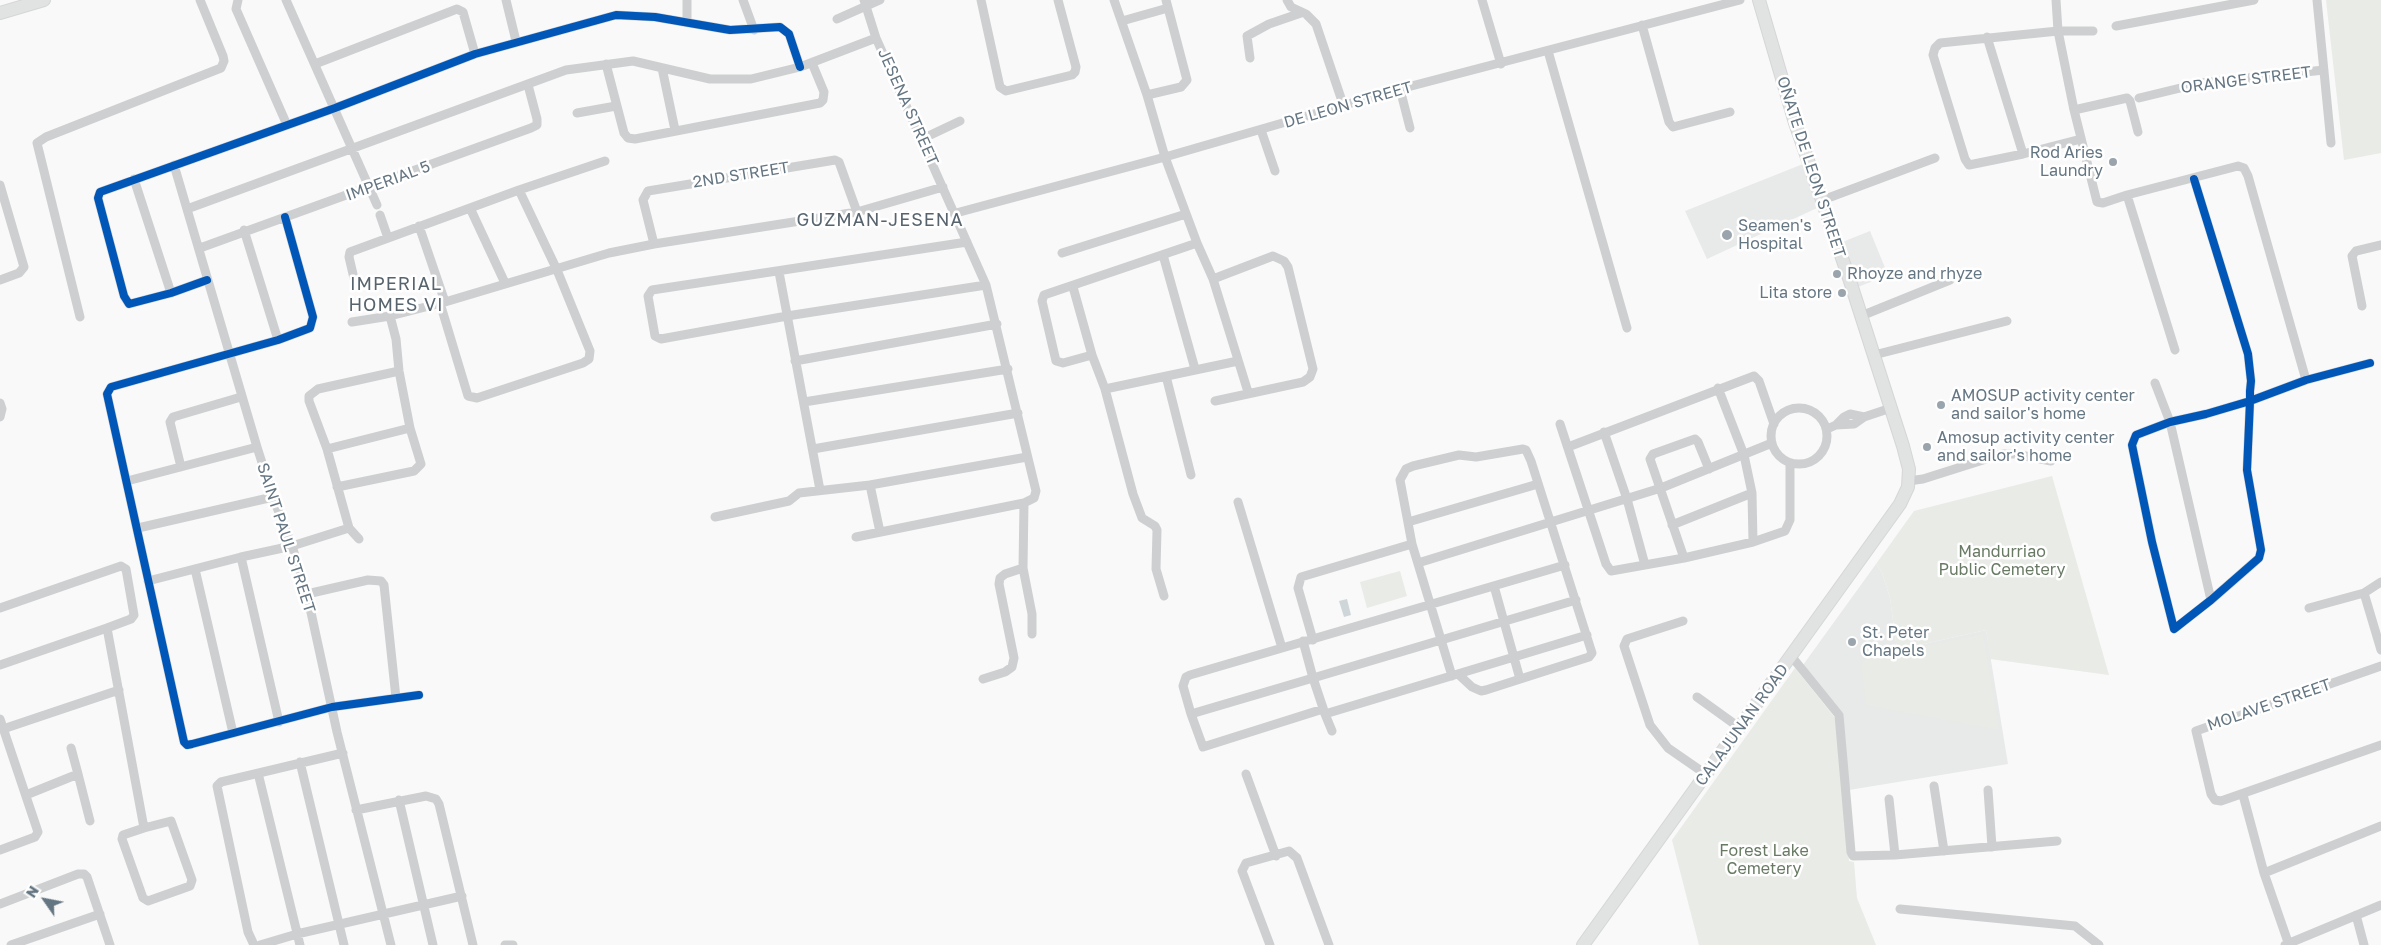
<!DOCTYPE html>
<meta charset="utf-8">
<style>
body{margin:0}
#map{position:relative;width:2381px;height:945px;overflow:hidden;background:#f9f9f9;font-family:"Golos Text",sans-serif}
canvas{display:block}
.north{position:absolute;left:20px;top:875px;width:50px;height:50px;-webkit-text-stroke:4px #fff;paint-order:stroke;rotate:303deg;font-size:14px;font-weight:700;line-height:20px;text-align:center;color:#657683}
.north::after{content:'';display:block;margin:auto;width:18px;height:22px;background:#657683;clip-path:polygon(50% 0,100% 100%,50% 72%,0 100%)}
</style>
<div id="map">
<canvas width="2381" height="945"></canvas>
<div class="north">N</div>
</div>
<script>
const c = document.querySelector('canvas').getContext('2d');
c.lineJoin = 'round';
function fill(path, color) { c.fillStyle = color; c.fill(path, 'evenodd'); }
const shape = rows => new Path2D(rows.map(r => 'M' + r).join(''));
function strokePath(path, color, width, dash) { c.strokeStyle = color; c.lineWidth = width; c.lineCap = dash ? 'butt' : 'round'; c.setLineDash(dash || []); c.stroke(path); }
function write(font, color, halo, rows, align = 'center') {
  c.font = font + ' "Golos Text",sans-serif'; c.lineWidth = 5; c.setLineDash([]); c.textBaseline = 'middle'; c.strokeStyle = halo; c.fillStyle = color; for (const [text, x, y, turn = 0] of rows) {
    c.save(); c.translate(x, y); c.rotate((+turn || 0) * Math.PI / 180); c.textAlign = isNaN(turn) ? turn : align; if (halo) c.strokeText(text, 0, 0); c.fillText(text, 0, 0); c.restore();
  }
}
fill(shape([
 [1803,164,1817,208,1707,259,1685,211],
 [1870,231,1888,275,1858,287,1840,243],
 [1876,564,1882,573,1890,598,1897,650,1986,630,2008,764,1849,790,1843,713,1803,665]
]), '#e8e9e9');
fill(shape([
 [2326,0,2381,0,2381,153,2344,160],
 [2052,476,2109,675,1990,659,1986,630,1897,650,1890,598,1882,573,1876,564,1914,511],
 [1400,571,1407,596,1367,608,1360,582],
 [1983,634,1999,730,1866,705,1861,665,1872,649,1894,646,1896,652],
 [1795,668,1836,719,1849,861,1854,862,1857,898,1876,945,1699,945,1672,840]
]), '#e8ebe6');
fill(shape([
 [1347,599,1351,615,1344,617,1339,601]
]), '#ced6d9');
const secondary = shape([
 [0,13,44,0],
 [1583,945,1900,504,1908,487,1909,469,1903,446,1850,281,1795,123,1759,0]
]);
strokePath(secondary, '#d5d6d7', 14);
strokePath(shape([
 [238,0,236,9,287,125],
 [286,0,377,205],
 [506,0,516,41],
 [687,0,687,22],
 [743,0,754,30],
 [981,0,1000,87,1006,91,1072,75,1075,72,1076,67,1058,0],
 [1114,0,1147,95,1165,157,1197,243,1213,279,1248,392],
 [1287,0,1291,7,1306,14,1316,24,1344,107],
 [1482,0,1501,64],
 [2056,0,2058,31,2074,110,2097,202,2103,203,2127,195,2238,166,2244,168,2248,176,2306,380],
 [2317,0,2331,143],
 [837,19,880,0],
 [1122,21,1168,8],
 [1642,25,1669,122,1673,127,1730,112],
 [2116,26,2254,0],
 [1987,37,2023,154],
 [1548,51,1627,328],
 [1250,58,1247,36,1269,24,1301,13],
 [315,64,457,9,463,12,475,54],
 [606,64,624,133,628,138,635,139,820,103,823,100,824,92,812,63],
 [662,68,675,130],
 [1400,89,1410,128],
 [1147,95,1181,87,1187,80,1166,0],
 [2139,98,2201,83,2324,70],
 [2074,110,2127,98,2130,101,2138,132],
 [577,113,616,106],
 [1261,130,1275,171],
 [922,139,960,121],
 [2081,139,2023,154,1969,165,1965,159,1933,55,1935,48,1940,43,2058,31,2093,31],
 [174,165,257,447,273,497,292,546,307,594,337,732,391,945],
 [134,179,171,293],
 [2194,179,2248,354,2251,381,2250,391,2250,401,2247,470,2261,550,2259,558,2211,600,2174,629,2152,542,2132,445,2136,435,2170,422,2206,414,2250,401,2306,380,2370,363],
 [0,185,24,267,19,273,0,280],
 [2127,195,2175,350],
 [1820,201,1935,158],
 [470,208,505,283],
 [187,209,566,70,633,61,710,79,751,79,800,67,876,38],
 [956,213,1165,157,1400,89,1740,0],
 [380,215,388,238],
 [285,217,313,317,310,328,278,340,111,387,107,394,184,742,187,745,192,744,332,707,419,695],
 [419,226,445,302,440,303,468,396,477,398,583,363,589,359,590,351,557,270,519,190],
 [244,230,278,340],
 [967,242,652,290,648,296,655,336,661,339,787,316,986,285],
 [654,244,643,200,648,191,817,163,835,160,839,162,857,212],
 [200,248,531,128,537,125,537,119,528,85],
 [1062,253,1186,214],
 [1163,255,1195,369],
 [779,272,820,490],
 [1213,279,1273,256,1284,261,1288,267,1313,369,1310,377,1303,382,1215,401],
 [207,280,171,293,129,304,124,296,98,198,100,192,335,108,475,54,616,15,655,17,730,30,780,27,789,34,800,67],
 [356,287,349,257,350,252,519,190,605,161],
 [1073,287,1092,355,1105,389,1133,494,1142,518,1155,526,1157,530,1156,569,1164,596],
 [2362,306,2352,256,2356,251,2381,245],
 [1861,316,1950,280],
 [80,317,37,143,46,137,221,68,224,61,223,56,200,0],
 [352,322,390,316,445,302,609,253,654,244,857,212,943,187],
 [1092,355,1063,363,1056,361,1042,301,1044,295,1197,243],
 [1874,355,2007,321],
 [795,361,997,324],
 [1166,376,1191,475],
 [2155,383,2170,422,2211,600],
 [1718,388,1744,455,1752,493,1753,542],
 [1105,389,1238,361],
 [804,402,1008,369],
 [0,403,2,409,0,417],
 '1771 436a28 28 0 1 1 56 0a28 28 0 1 1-56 0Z',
 [1560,424,1606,564,1611,571,1684,558,1753,542,1785,531,1790,520,1790,463],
 [1836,425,1844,417,1850,414,1864,417],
 [1827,429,1836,425,1854,424,1864,417,1891,408],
 [1604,432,1627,499,1645,565],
 [1568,447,1754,376,1759,381,1774,424],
 [327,449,410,428],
 [813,449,1018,413],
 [181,467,170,422,173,417,241,397],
 [127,481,257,447],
 [1908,481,1923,479,2002,454,2015,454,2051,461],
 [870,485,880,532],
 [337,487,414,471,421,464,410,428,399,371,396,339,390,316],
 [1238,502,1282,648],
 [1024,503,1023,568,1032,614,1032,634],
 [715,517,789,501,799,493,870,485,1027,457],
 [1408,522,1538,484],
 [1672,525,1752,493],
 [138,528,273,497],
 [349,528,359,539],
 [856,537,1024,503,1034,498,1036,491,986,285,876,38,864,0],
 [241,557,279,722],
 [1684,558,1650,459,1653,454,1695,439,1698,442,1709,469],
 [1418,563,1661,488,1772,443],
 [1565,565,1190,675,1186,677,1183,686,1191,714,1313,678,1325,714,1587,635],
 [195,569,233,733],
 [148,581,241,557,292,546,349,528,327,449,309,401,309,396,318,389,399,371],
 [1494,586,1520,679],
 [2364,593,2381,650],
 [307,594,368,580,381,581,384,585,396,698],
 [0,608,121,566,126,569,134,615,131,619,107,628,144,828,171,821,192,880,190,886,148,901,143,898,122,839,123,835,144,828],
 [2309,608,2364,593,2381,582],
 [1683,621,1627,639,1624,646,1650,725,1668,748,1707,775],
 [1313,640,1298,588,1301,577,1412,544],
 [1303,641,1313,678,1576,600],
 [1792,657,1839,715,1851,852,1853,856,1895,855,2057,841],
 [0,665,107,628],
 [2381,666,2196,731,2211,794,2215,800,2221,801,2381,745],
 [1452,676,1412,544,1400,480,1406,469,1413,466,1459,455,1476,457,1523,449,1526,450,1531,461,1592,653,1589,657,1486,690,1481,691,1472,687,1458,674],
 [983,679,1005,672,1012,667,1014,658,999,584,1000,578,1005,574,1023,568],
 [1697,697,1740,728],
 [1191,714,1203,747,1323,709],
 [1325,714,1332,731],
 [0,719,38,832,35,837,0,850],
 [3,729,119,690],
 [71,748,78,774],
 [300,762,344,945],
 [258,773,300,945],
 [1246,774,1276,856],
 [1934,786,1944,851],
 [1988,790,1992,847],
 [26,795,78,774,90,821],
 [2243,795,2264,873,2289,945],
 [1889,799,1895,855],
 [399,800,433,945],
 [356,810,426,796,436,799,439,804,473,945],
 [2264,873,2381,826],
 [0,904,78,874,84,874,87,877,110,945],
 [1900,909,2075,926,2099,945],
 [2356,915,2364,945],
 [11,945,100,914],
 [254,945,248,932,217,786,221,782,343,753],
 [260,945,297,934,462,896],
 [505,945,513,945],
 [1270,945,1242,871,1246,863,1289,851,1297,858,1329,945],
 [2285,945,2381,905]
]), '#cecfd0', 9);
strokePath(secondary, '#e1e2e2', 12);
strokePath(shape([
 [2194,179,2248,354,2251,381,2250,391,2250,401,2247,470,2261,550,2259,558,2211,600,2174,629,2152,542,2132,445,2136,435,2170,422,2206,414,2250,401,2306,380,2370,363],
 [285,217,313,317,310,328,278,340,111,387,107,394,184,742,187,745,192,744,332,707,419,695],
 [207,280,171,293,129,304,124,296,98,198,100,192,335,108,475,54,616,15,655,17,730,30,780,27,789,34,800,67]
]), '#0057b8', 8);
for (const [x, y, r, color] of [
 [2113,162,5,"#99a4ac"],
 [1727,235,6,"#99a4ac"],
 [1837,274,5,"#99a4ac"],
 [1842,293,5,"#99a4ac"],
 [1941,405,5,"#99a4ac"],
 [1927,447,5,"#99a4ac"],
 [1852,642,5,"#99a4ac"]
]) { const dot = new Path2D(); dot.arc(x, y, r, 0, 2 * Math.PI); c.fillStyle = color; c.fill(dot); strokePath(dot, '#fff', 2); }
write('16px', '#657683', '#fff', [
 ["ORANGE STREET",2246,80,-7],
 ["DE LEON STREET",1348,105,-16],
 ["JESENA STREET",908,107,66],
 ["OÑATE DE LEON STREET",1811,167,72],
 ["2ND STREET",741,175,-9],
 ["IMPERIAL 5",388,181,-20],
 ["SAINT PAUL STREET",286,538,72],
 ["MOLAVE STREET",2269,705,-19],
 ["CALAJUNAN ROAD",1742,725,-54]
]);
write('16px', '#657683', '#fff', [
 ["Rod Aries",2103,153,"right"],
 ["Laundry",2103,171,"right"],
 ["Seamen's",1738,226],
 ["Hospital",1738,244],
 ["Rhoyze and rhyze",1847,274],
 ["Lita store",1832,293,"right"],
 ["AMOSUP activity center",1951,396],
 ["and sailor's home",1951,414],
 ["Amosup activity center",1937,438],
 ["and sailor's home",1937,456],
 ["St. Peter",1862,633],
 ["Chapels",1862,651]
], 'left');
write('16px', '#687a64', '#fff', [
 ["Mandurriao",2002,552],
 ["Public Cemetery",2002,570],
 ["Forest Lake",1764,851],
 ["Cemetery",1764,869]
]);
c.letterSpacing = '1px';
write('18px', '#57646e', '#fff', [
 ["GUZMAN-JESENA",880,220],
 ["IMPERIAL",396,284],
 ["HOMES VI",396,305]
]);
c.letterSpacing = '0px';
</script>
